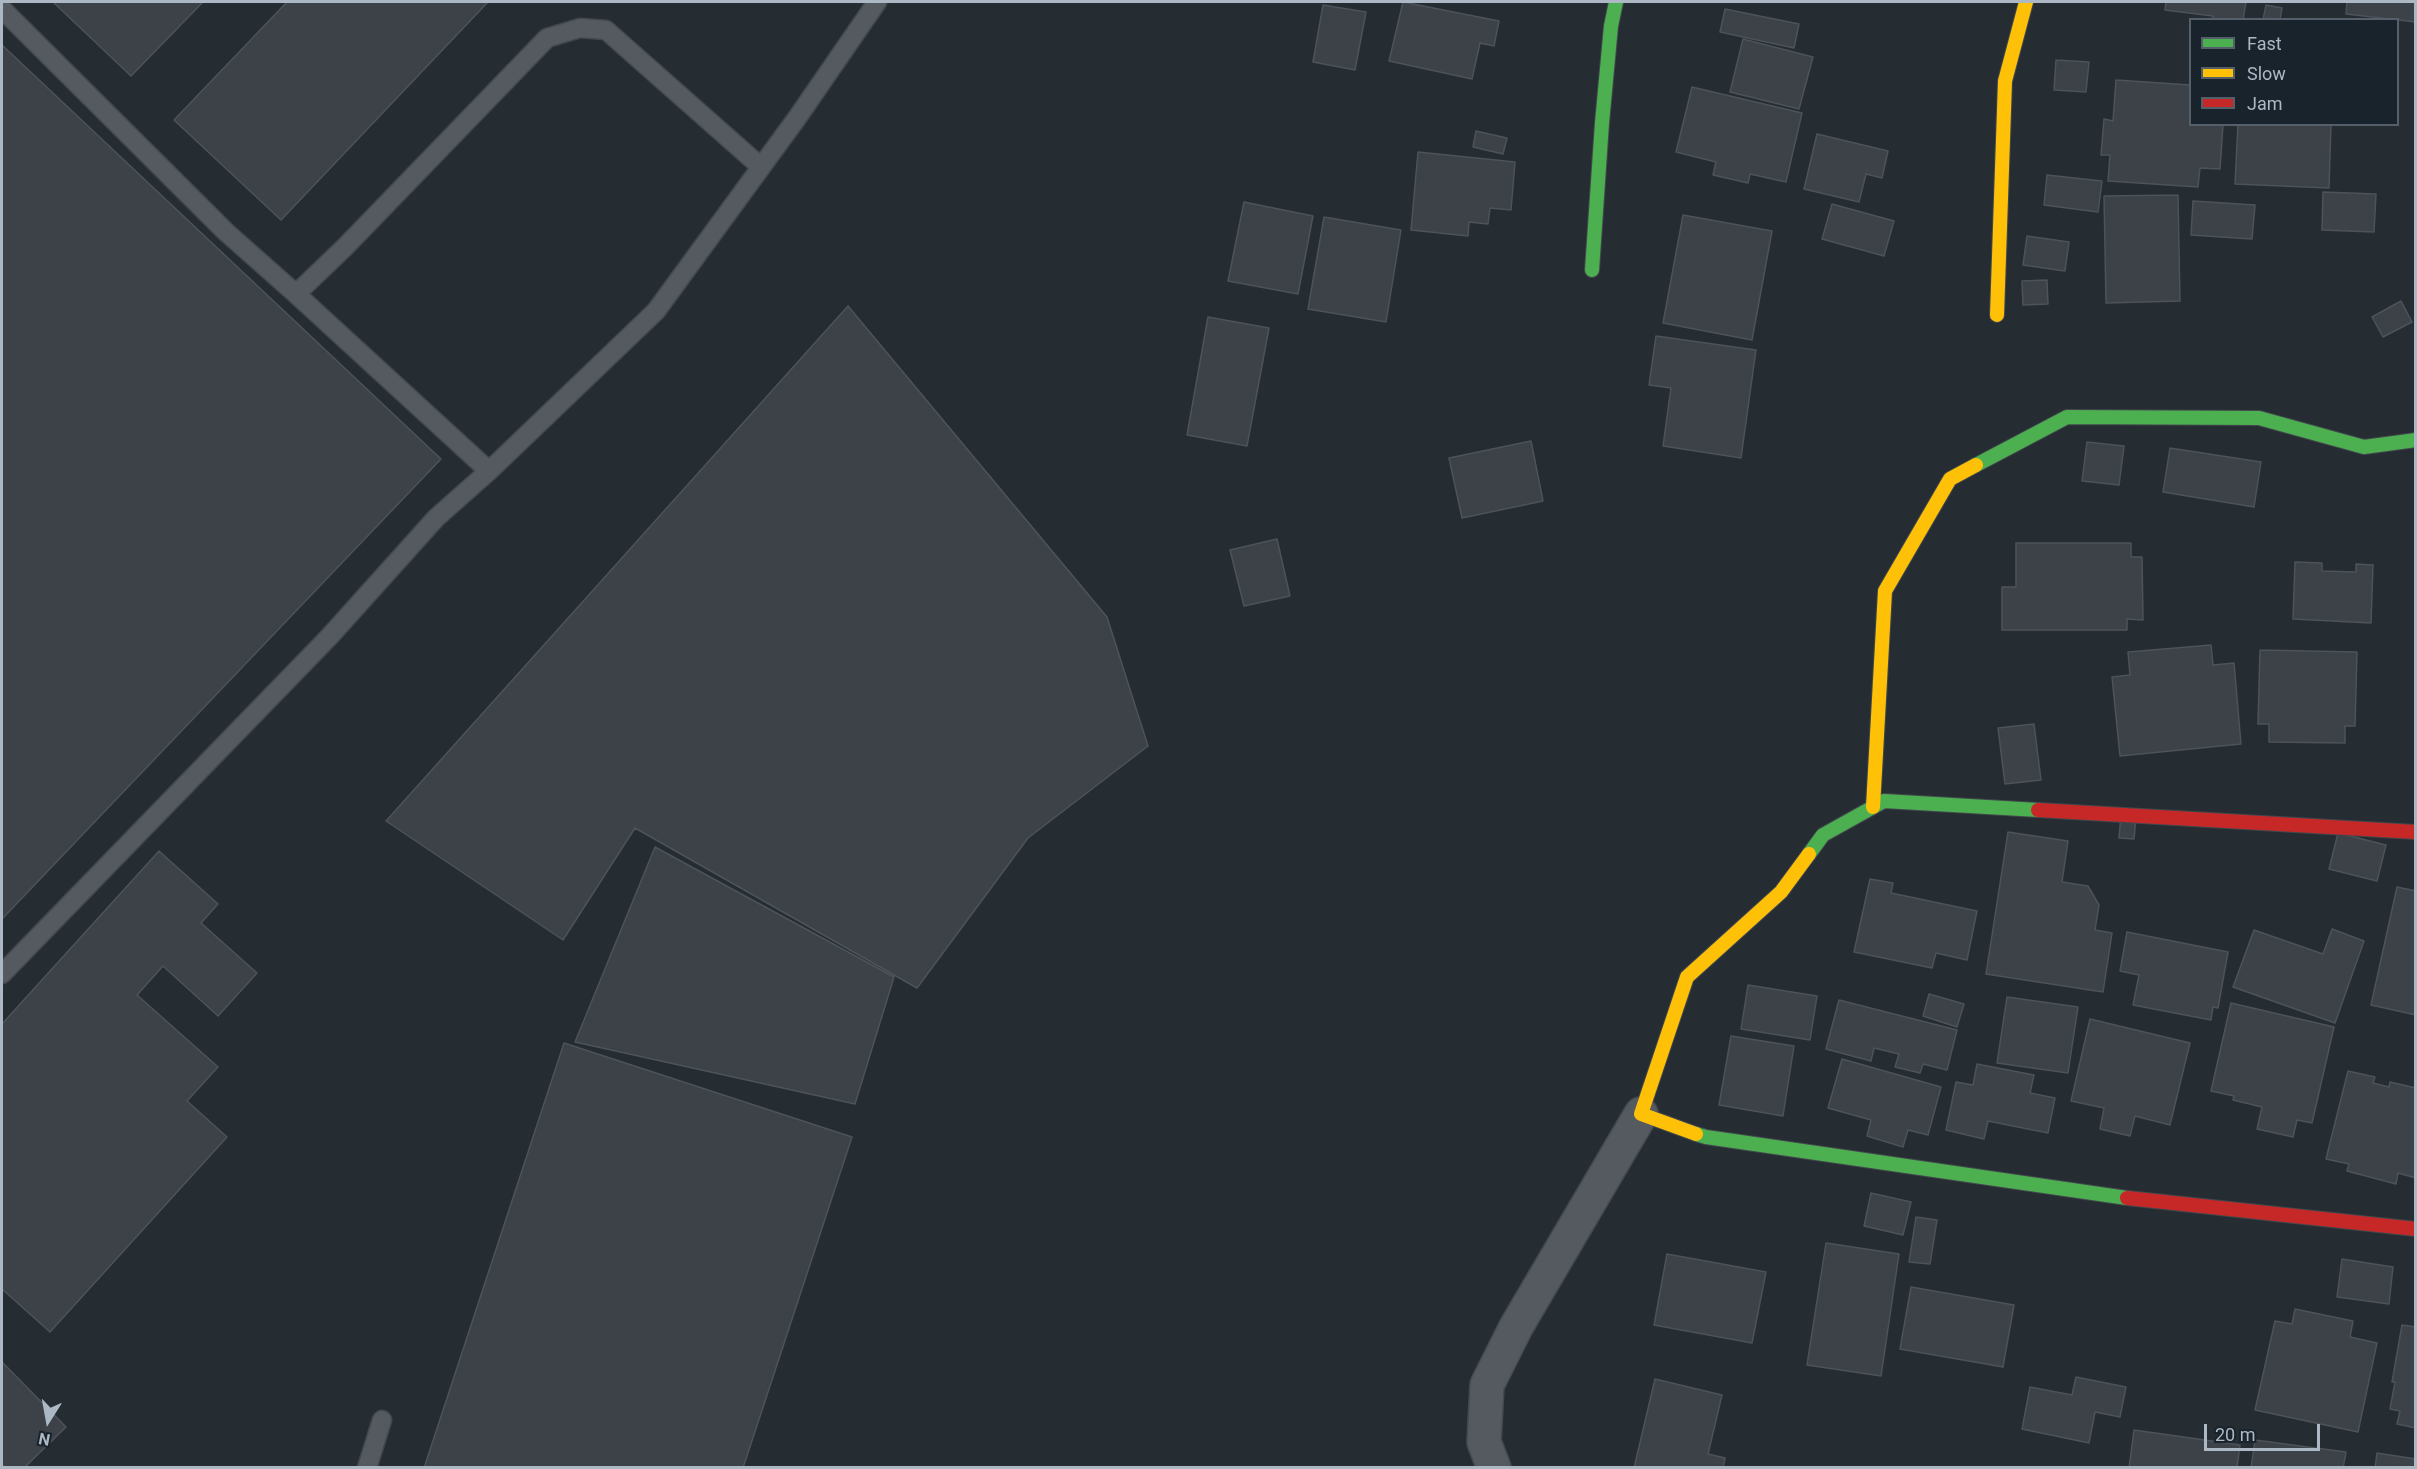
<!DOCTYPE html>
<style>
body{margin:0}
#map{position:relative;width:2417px;height:1469px;overflow:hidden;background:#252c32;font-family:Roboto,sans-serif}
canvas{display:block}
.frame{position:absolute;inset:0;border:3px solid #adb8c5;pointer-events:none}
.legend{position:absolute;left:2189px;top:18px;width:210px;height:108px;box-sizing:border-box;background:#18232c;border:2px solid #545f69;margin:0;padding:8px 10px;list-style:none;font-size:18px;color:#adb8c5}
.legend li{display:flex;align-items:center;gap:12px;height:30px}
.legend b{width:30px;border:2px solid #545f69}
.north{position:absolute;left:18px;top:1391px;width:60px;height:60px;-webkit-text-stroke:4px #18232c;paint-order:stroke;rotate:191deg;font-size:16px;font-weight:700;line-height:24px;text-align:center;color:#adb8c5}
.north::after{content:'';display:block;margin:auto;width:21px;height:27px;background:#adb8c5;clip-path:polygon(50% 0,100% 100%,50% 72%,0 100%)}
.scale{position:absolute;left:2204px;top:1424px;width:116px;height:27px;box-sizing:border-box;border:3px solid #adb8c5;border-top:0;padding-left:8px;font-size:18px;line-height:21px;white-space:nowrap;color:#adb8c5;-webkit-text-stroke:4px #18232c;paint-order:stroke}
</style>
<div id="map">
<canvas width="2417" height="1469"></canvas>
<div class="frame"></div>
<ul class="legend">
<li><b style="height:8px;background:#4caf50"></b>Fast</li>
<li><b style="height:8px;background:#ffc107"></b>Slow</li>
<li><b style="height:8px;background:#c62828"></b>Jam</li>
</ul>
<div class="north">N</div>
<div class="scale">20 m</div>
</div>
<script>
const c = document.querySelector('canvas').getContext('2d');
c.lineJoin = 'round';
function fill(path, color) { c.fillStyle = color; c.fill(path, 'evenodd'); }
const shape = rows => new Path2D(rows.map(r => 'M' + r).join(''));
function strokePath(path, color, width, dash) { c.strokeStyle = color; c.lineWidth = width; c.lineCap = dash ? 'butt' : 'round'; c.setLineDash(dash || []); c.stroke(path); }
const building = shape([
 [53,2,203,2,131,76,53,2],
 [287,2,488,2,281,220,174,120,287,2],
 [1403,2,1499,21,1494,46,1480,43,1472,79,1389,61,1403,2],
 [2166,2,2246,2,2243,20,2212,20,2213,16,2165,10,2166,2],
 [2347,2,2416,2,2416,22,2346,14,2347,2],
 [1323,5,1366,12,1355,70,1313,62,1323,5],
 [2266,5,2282,8,2280,20,2263,20,2266,5],
 [1725,9,1799,24,1794,48,1720,32,1725,9],
 [1743,39,1813,57,1799,109,1730,92,1743,39],
 [2,45,441,459,2,919,2,45],
 [2056,60,2089,62,2086,92,2054,90,2056,60],
 [2116,80,2190,85,2190,124,2223,124,2220,169,2200,168,2198,187,2108,181,2110,155,2101,155,2104,119,2113,121,2116,80],
 [1692,87,1802,113,1786,182,1750,174,1748,183,1713,175,1716,162,1676,152,1692,87],
 [2238,124,2331,124,2329,188,2235,184,2238,124],
 [1476,131,1507,138,1503,154,1473,147,1476,131],
 [1817,134,1888,151,1882,178,1866,174,1859,202,1804,189,1817,134],
 [1418,152,1515,162,1511,210,1490,208,1488,224,1469,222,1468,236,1411,230,1418,152],
 [2047,175,2102,181,2098,212,2044,205,2047,175],
 [2323,192,2376,194,2374,232,2322,230,2323,192],
 [2178,195,2180,301,2106,303,2104,196,2178,195],
 [2193,201,2255,205,2252,239,2191,235,2193,201],
 [1244,202,1313,216,1298,294,1228,281,1244,202],
 [1832,204,1894,221,1884,256,1822,239,1832,204],
 [1683,215,1772,231,1752,340,1663,323,1683,215],
 [1324,217,1401,230,1386,322,1308,309,1324,217],
 [2027,236,2069,242,2065,271,2023,265,2027,236],
 [2047,280,2048,304,2023,305,2022,281,2047,280],
 [2401,301,2412,322,2383,337,2372,317,2401,301],
 [848,306,1107,617,1148,746,1028,838,917,988,635,828,563,940,386,821,848,306],
 [1208,317,1269,328,1247,446,1187,435,1208,317],
 [1656,336,1756,350,1741,458,1663,446,1671,388,1649,385,1656,336],
 [1531,441,1543,501,1462,518,1449,458,1531,441],
 [2087,442,2124,446,2119,485,2082,481,2087,442],
 [2170,448,2261,462,2254,507,2163,492,2170,448],
 [1277,539,1290,596,1244,606,1230,550,1277,539],
 [2016,543,2131,543,2131,557,2142,557,2143,620,2127,619,2127,630,2002,630,2002,587,2016,587,2016,543],
 [2295,562,2322,563,2322,571,2356,572,2356,564,2373,565,2371,623,2293,619,2295,562],
 [2211,645,2213,665,2234,663,2241,744,2120,756,2112,677,2130,675,2128,652,2211,645],
 [2260,650,2357,652,2355,726,2345,726,2345,743,2269,742,2269,724,2258,724,2260,650],
 [2034,724,2041,780,2005,784,1998,728,2034,724],
 [2121,815,2136,817,2134,839,2119,838,2121,815],
 [2008,832,2068,841,2062,882,2088,886,2099,905,2095,930,2112,933,2103,992,1986,974,2008,832],
 [2338,833,2386,845,2377,881,2329,869,2338,833],
 [655,847,894,977,855,1104,575,1042,655,847],
 [159,851,218,904,201,923,257,973,218,1016,163,966,137,995,218,1067,187,1101,227,1137,50,1332,2,1289,2,1024,159,851],
 [1870,879,1893,883,1891,893,1977,911,1967,960,1936,953,1932,968,1854,952,1870,879],
 [2397,887,2416,891,2416,1015,2371,1005,2397,887],
 [2332,929,2364,941,2335,1023,2233,987,2254,930,2323,954,2332,929],
 [2127,932,2228,952,2218,1008,2213,1007,2211,1020,2133,1005,2139,975,2120,971,2127,932],
 [1748,985,1817,996,1810,1040,1741,1029,1748,985],
 [1929,994,1964,1004,1957,1027,1923,1016,1929,994],
 [2007,997,2078,1007,2068,1073,1997,1063,2007,997],
 [1839,1000,1957,1030,1947,1070,1923,1064,1920,1073,1895,1067,1899,1054,1874,1048,1871,1061,1826,1049,1839,1000],
 [2231,1003,2334,1027,2312,1123,2297,1120,2293,1137,2257,1129,2262,1107,2233,1100,2234,1096,2211,1091,2231,1003],
 [2090,1019,2190,1043,2170,1125,2135,1116,2130,1136,2100,1129,2104,1108,2071,1101,2090,1019],
 [1731,1036,1794,1046,1783,1116,1719,1105,1731,1036],
 [564,1043,852,1137,743,1468,424,1468,564,1043],
 [1842,1059,1941,1087,1928,1135,1908,1130,1903,1147,1867,1136,1871,1120,1828,1108,1842,1059],
 [1977,1064,2034,1075,2030,1093,2055,1098,2048,1133,1988,1121,1984,1139,1946,1130,1956,1082,1973,1085,1977,1064],
 [2348,1071,2375,1077,2373,1083,2389,1087,2390,1082,2416,1088,2416,1178,2398,1173,2396,1184,2347,1171,2349,1164,2326,1159,2348,1071],
 [1871,1193,1911,1202,1903,1235,1864,1226,1871,1193],
 [1916,1217,1937,1220,1930,1264,1909,1262,1916,1217],
 [1826,1243,1899,1254,1881,1376,1807,1365,1826,1243],
 [1667,1254,1766,1272,1752,1343,1654,1325,1667,1254],
 [2342,1259,2393,1267,2389,1304,2337,1297,2342,1259],
 [1911,1287,2014,1305,2003,1367,1900,1349,1911,1287],
 [2295,1309,2353,1321,2350,1337,2377,1343,2358,1432,2255,1410,2275,1321,2292,1324,2295,1309],
 [2402,1325,2416,1327,2416,1428,2397,1424,2400,1411,2390,1409,2395,1382,2392,1382,2402,1325],
 [2,1362,66,1427,24,1468,5,1468,2,1464,2,1362],
 [2076,1377,2126,1387,2120,1417,2095,1412,2089,1443,2022,1429,2030,1387,2072,1395,2076,1377],
 [1655,1379,1722,1395,1708,1454,1725,1458,1723,1468,1634,1468,1655,1379],
 [2134,1430,2240,1445,2237,1468,2129,1468,2134,1430],
 [2255,1440,2346,1452,2343,1468,2251,1468,2255,1440],
 [2377,1453,2416,1459,2416,1468,2375,1468,2377,1453]
]);
fill(building, '#3c4247');
strokePath(building, '#4c535a', 1.5);
const lane = shape([
 [2,9,226,232,296,294,346,246,547,38,580,28,606,30,761,167],
 [296,294,489,471],
 [2,974,330,636,436,518,489,471,656,311,797,118,877,2],
 [367,1468,382,1420]
]);
const street = shape([
 [1494,1468,1484,1442,1487,1385,1516,1327,1641,1114]
]);
const fast = shape([
 [1592,270,1602,123,1611,26,1616,2],
 [1976,465,2067,417,2259,418,2364,447,2416,440],
 [1809,854,1823,835,1884,801,2038,810],
 [1696,1134,1706,1137,2127,1198]
]);
const slow = shape([
 [1997,315,2005,81,2026,2],
 [1873,807,1885,591,1950,479,1976,465],
 [1696,1134,1641,1114,1687,977,1781,892,1809,854]
]);
const jam = shape([
 [2038,810,2416,832],
 [2127,1198,2416,1229]
]);
strokePath(lane, '#42484d', 21);
strokePath(street, '#42484d', 36);
strokePath(fast, '#42484d', 16);
strokePath(slow, '#42484d', 16);
strokePath(jam, '#42484d', 16);
strokePath(lane, '#545a60', 18);
strokePath(street, '#545a60', 33);
strokePath(fast, '#4caf50', 14);
strokePath(slow, '#ffc107', 14);
strokePath(jam, '#c62828', 14);
</script>
